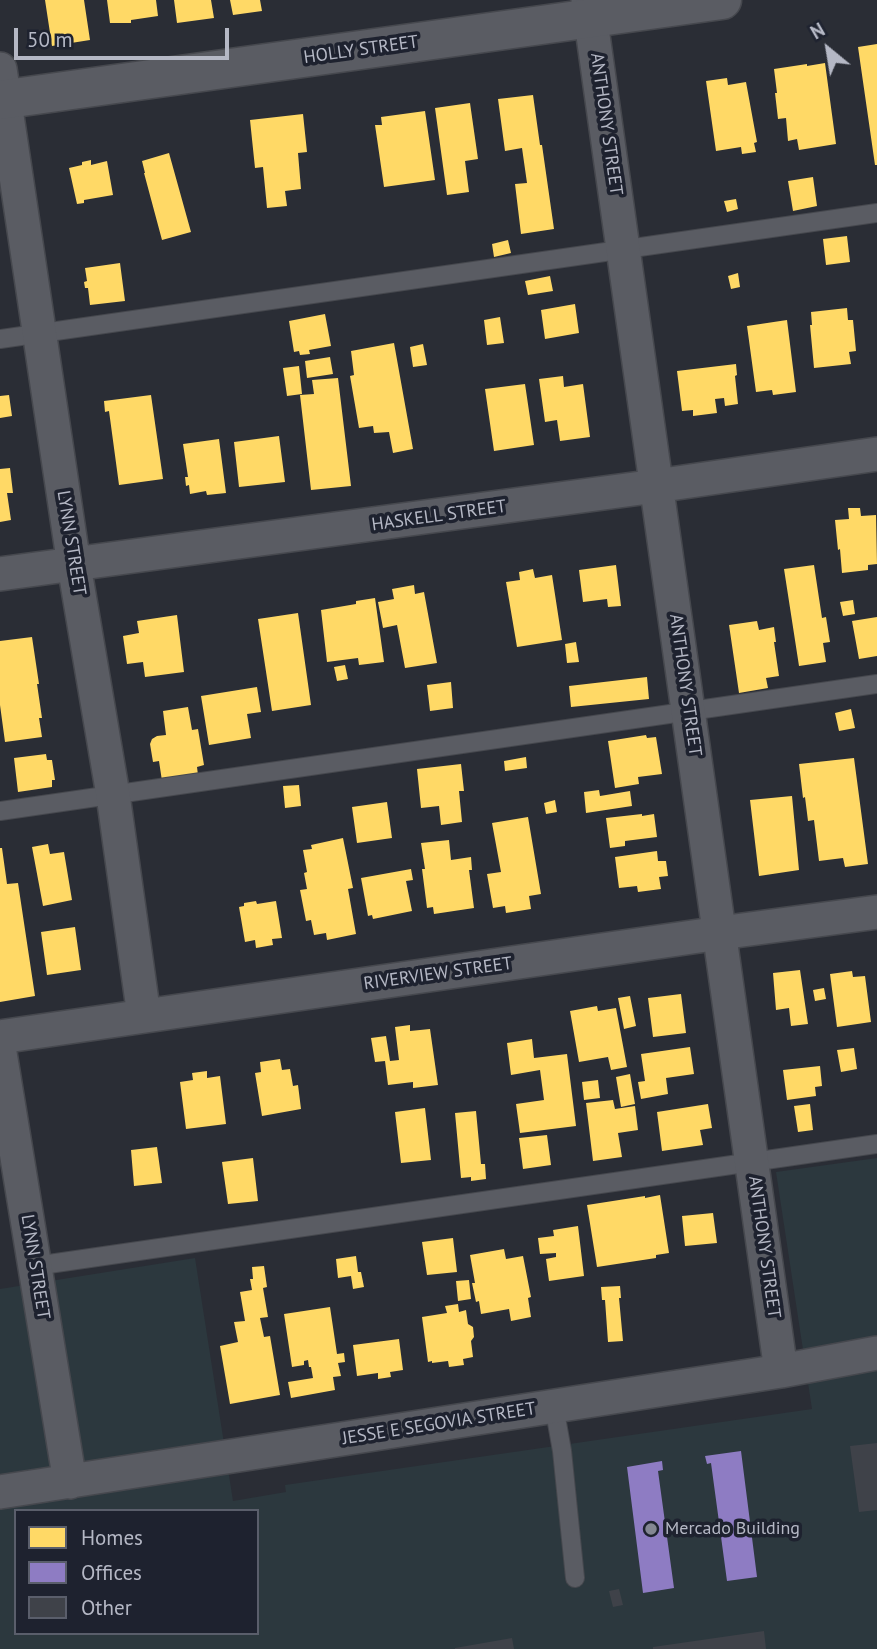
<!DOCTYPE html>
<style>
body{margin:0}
#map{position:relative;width:877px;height:1649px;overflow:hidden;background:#2a2d35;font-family:"PT Sans",sans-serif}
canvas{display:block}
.legend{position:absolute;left:14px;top:1509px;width:245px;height:126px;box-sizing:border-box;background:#1e222f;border:2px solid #5a5e6b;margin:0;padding:9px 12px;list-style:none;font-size:21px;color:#b5b8c5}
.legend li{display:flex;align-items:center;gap:14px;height:35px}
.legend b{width:35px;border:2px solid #5a5e6b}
.north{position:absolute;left:793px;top:14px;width:70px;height:70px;-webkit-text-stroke:5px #1e222f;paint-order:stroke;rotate:330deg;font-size:19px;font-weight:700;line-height:28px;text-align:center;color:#b5b8c5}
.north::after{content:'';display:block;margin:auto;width:24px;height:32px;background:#b5b8c5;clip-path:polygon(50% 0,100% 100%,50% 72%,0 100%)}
.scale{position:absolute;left:14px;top:28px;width:215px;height:32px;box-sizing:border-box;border:4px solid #b5b8c5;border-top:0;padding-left:9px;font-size:21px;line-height:24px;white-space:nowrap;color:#b5b8c5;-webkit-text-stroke:5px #1e222f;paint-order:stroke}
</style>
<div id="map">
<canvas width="877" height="1649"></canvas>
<ul class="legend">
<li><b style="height:19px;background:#ffd966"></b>Homes</li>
<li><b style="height:19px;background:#8e7cc3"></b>Offices</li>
<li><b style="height:19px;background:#3f4249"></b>Other</li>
</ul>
<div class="north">N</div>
<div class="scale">50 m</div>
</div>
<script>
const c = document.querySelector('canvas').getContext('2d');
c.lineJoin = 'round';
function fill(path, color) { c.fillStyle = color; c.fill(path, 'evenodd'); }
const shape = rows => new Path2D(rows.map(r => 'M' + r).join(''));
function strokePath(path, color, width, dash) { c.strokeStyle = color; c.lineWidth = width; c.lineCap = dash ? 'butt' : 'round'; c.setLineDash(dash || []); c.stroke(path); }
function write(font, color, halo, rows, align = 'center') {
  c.font = font + ' "PT Sans",sans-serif'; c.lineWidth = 7; c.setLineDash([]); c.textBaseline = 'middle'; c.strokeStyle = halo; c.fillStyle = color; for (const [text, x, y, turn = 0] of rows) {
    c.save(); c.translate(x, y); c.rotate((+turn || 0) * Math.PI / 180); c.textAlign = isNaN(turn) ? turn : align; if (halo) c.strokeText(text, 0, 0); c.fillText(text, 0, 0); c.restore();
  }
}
fill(shape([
 [877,1158,877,1649,0,1649,0,1289,195,1258,233,1501,286,1492,285,1485,812,1409,776,1172],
 [16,1511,257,1511,257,1633,16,1633]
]), '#2c383e');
fill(shape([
 [45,0,84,0,90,40,52,46],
 [107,0,156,0,158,16,131,20,131,23,110,23],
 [174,0,211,0,214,18,177,23],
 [230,0,260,0,262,11,233,15],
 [877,44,877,165,875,165,858,47],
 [825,63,836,144,799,150,797,139,788,141,786,118,778,119,775,93,777,93,774,69,807,64,807,66],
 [727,78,728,85,746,82,757,142,754,143,756,152,742,154,741,147,716,151,706,81],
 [533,95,540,145,542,145,554,229,521,234,515,184,527,183,522,148,505,151,498,99],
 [470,103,478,159,465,161,469,192,447,195,435,108],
 [425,111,435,180,384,187,375,125,382,125,381,117],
 [303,114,307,152,298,153,301,189,285,191,287,206,267,208,263,167,255,168,250,120],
 [169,153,191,232,162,240,144,173,145,173,142,161],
 [91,160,91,165,107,161,113,195,84,200,84,203,77,204,69,168,82,165,82,162],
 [813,177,817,206,793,211,788,181],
 [736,199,738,209,727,212,724,201],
 [847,236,850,262,826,265,823,239],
 [508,240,511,253,494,257,492,244],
 [120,263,125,301,90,305,88,288,85,288,84,282,87,281,85,268],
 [738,273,740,287,731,289,728,276],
 [550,276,553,291,528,295,525,281],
 [575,304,579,333,545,339,541,310],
 [847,308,848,320,853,320,856,351,849,352,851,364,814,368,810,325,812,325,811,312],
 [325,314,331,346,309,350,310,354,300,355,299,351,294,352,289,321],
 [500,317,504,343,487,345,484,320],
 [787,320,796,392,773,395,772,390,756,392,747,326],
 [394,343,413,449,393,453,389,432,374,433,373,426,359,428,350,376,354,375,351,351],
 [423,344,427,365,413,367,410,347],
 [330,357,333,374,307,378,305,361],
 [736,364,737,375,735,376,738,404,725,406,724,398,715,399,717,413,693,416,693,410,682,411,677,371],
 [299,366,302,394,287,396,283,368],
 [563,376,564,387,583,384,590,437,560,441,557,420,545,422,539,379],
 [338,378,351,486,311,490,300,395,314,394,312,380],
 [525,384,534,445,494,451,485,389],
 [9,395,12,416,0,418,0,396],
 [151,395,163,479,119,485,109,411,105,412,104,401],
 [279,436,285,482,239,487,234,442],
 [219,439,226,493,207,495,206,491,190,494,189,485,186,486,185,477,188,477,183,444],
 [10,468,13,493,7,493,11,520,0,522,0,469],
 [848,508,860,508,861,516,876,515,877,564,868,565,868,570,842,573,840,549,838,550,835,520,849,519],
 [616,565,621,606,608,607,607,599,583,602,579,570],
 [814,565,822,618,826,617,830,642,823,643,826,662,799,666,784,569],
 [533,569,535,578,552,575,562,640,517,647,506,582,520,580,519,572],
 [414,585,415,594,424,592,437,663,405,668,397,625,383,628,378,602,394,599,392,589],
 [375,598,384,662,359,665,358,658,327,662,321,610,356,604,356,601],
 [853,600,855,614,843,616,840,602],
 [298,613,311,705,272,711,258,619],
 [177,615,184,672,145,677,143,662,127,664,123,636,139,633,137,621],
 [877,617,877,656,859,659,852,621],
 [757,621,759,630,774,627,776,642,774,642,779,676,766,678,768,688,739,693,729,625],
 [32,637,39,684,37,684,42,718,39,718,42,737,5,742,0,705,0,641],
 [576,642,579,662,567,663,565,644],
 [345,665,348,679,337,681,334,667],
 [647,677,649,699,571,707,569,686],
 [451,682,453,708,430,711,427,685],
 [257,687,261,712,247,714,251,738,209,745,201,696],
 [188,707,192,730,198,729,204,765,197,767,198,775,162,781,159,761,153,762,150,744,152,739,157,736,166,735,163,711],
 [851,709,855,728,839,731,835,713],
 [646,735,647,738,656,737,662,774,638,777,639,784,615,788,608,741],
 [46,754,47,760,52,760,55,780,52,780,52,787,18,792,14,758],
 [526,757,527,768,505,771,504,761],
 [854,758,868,864,845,867,843,858,819,861,814,820,808,821,805,797,803,798,799,764],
 [461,764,464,791,459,791,462,822,441,825,439,806,421,808,417,769],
 [299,785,301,806,285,808,283,786],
 [599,790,600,796,630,791,632,806,586,813,584,792],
 [792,796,799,870,759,876,750,800],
 [555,800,557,812,546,814,544,803],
 [387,802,392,838,357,843,352,807],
 [642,814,642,816,654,814,657,837,625,841,625,846,610,848,606,818],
 [528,817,541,894,529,896,531,909,506,913,505,906,493,908,487,874,501,872,492,823],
 [343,838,353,888,348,889,356,934,327,940,326,933,314,935,311,920,306,921,300,890,307,889,304,873,307,872,303,850,312,849,311,845],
 [449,840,451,860,471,857,472,870,469,870,474,908,434,914,433,907,427,908,422,869,425,869,421,843],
 [48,844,50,854,64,852,72,900,43,906,32,847],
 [0,848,2,848,7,884,18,883,35,996,0,1002],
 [657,851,658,861,666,861,668,876,659,877,661,889,638,892,637,886,619,888,615,857],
 [411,869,413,880,406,881,412,911,373,919,372,915,368,916,361,878],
 [256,901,257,904,276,901,282,938,272,939,273,945,256,948,255,940,245,942,239,907,244,906,244,903],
 [75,927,81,970,47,975,41,932],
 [800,970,808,1024,791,1026,789,1008,776,1010,773,973],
 [852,971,853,977,865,976,871,1022,837,1027,830,974],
 [824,988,826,999,815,1001,813,990],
 [681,994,686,1033,653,1037,648,998],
 [630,996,636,1026,624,1029,618,998],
 [597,1006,598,1011,616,1008,627,1067,611,1070,608,1057,579,1062,570,1011],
 [410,1025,410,1031,430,1029,438,1085,413,1088,413,1082,388,1085,385,1061,375,1062,371,1038,386,1036,390,1061,399,1060,395,1027],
 [532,1039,534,1058,567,1054,576,1126,520,1133,516,1104,544,1100,540,1070,511,1075,507,1043],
 [690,1047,694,1074,666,1078,668,1094,641,1099,638,1082,645,1081,641,1054],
 [854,1048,857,1069,841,1072,837,1050],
 [280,1059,282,1070,290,1069,293,1086,298,1085,301,1109,262,1116,255,1073,261,1072,260,1062],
 [820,1066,822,1086,815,1087,816,1096,787,1100,783,1070],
 [207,1071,207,1078,220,1076,226,1124,186,1129,180,1082,193,1080,192,1073],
 [630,1074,635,1104,621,1107,616,1077],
 [598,1080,600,1098,584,1100,582,1082],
 [613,1100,615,1109,635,1106,638,1130,618,1133,622,1157,593,1161,586,1103],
 [708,1104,712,1128,700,1130,703,1145,662,1151,657,1112],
 [810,1104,813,1130,798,1132,794,1106],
 [425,1108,431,1160,401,1163,395,1112],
 [476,1111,481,1164,485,1164,486,1179,471,1181,471,1177,461,1178,455,1113],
 [547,1135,551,1165,523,1169,519,1138],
 [157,1147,162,1183,134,1186,131,1150],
 [253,1158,258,1201,228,1204,222,1162],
 [660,1195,669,1253,656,1255,656,1258,597,1267,587,1205,645,1196,645,1198],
 [713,1213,717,1243,685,1246,682,1216],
 [578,1226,584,1276,549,1281,546,1259,556,1257,556,1253,540,1254,538,1238,554,1236,553,1230],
 [453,1238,457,1272,427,1275,422,1242],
 [504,1249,506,1259,523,1256,531,1297,528,1298,531,1317,511,1321,509,1309,481,1314,479,1301,476,1302,472,1283,475,1283,470,1255],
 [356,1256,358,1272,361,1272,364,1287,353,1289,351,1276,338,1278,336,1259],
 [264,1266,267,1287,263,1288,268,1317,260,1318,264,1337,270,1336,280,1395,230,1404,220,1346,238,1342,234,1322,245,1321,240,1292,252,1290,250,1279,253,1279,252,1267],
 [469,1280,471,1299,458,1301,456,1281],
 [620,1286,621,1298,619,1298,623,1341,608,1342,605,1300,602,1300,601,1287],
 [458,1304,459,1312,466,1310,468,1324,473,1327,474,1337,471,1341,473,1357,463,1359,464,1365,449,1367,448,1361,432,1363,432,1361,428,1362,422,1317,447,1313,445,1306],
 [330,1307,337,1354,344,1353,345,1362,338,1363,341,1376,333,1377,335,1390,291,1398,288,1382,313,1378,311,1367,309,1367,308,1360,304,1361,304,1365,292,1367,284,1314],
 [399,1339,403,1370,390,1372,391,1377,378,1379,378,1373,357,1376,353,1345]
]), '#ffd966');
fill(shape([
 [741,1451,757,1577,727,1581,711,1463,707,1464,705,1456],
 [662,1461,663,1470,658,1471,674,1588,643,1593,627,1467]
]), '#8e7cc3');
fill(shape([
 [877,1443,877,1510,859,1512,850,1446],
 [619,1589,623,1605,613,1607,609,1591],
 [764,1631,766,1649,653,1649,653,1647],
 [512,1638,514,1649,455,1649,455,1648]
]), '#3f4249');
const service = shape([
 [0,339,877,213],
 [0,811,877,684],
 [35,1266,877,1144],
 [554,1406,562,1451,575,1578]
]);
const minor = shape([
 [588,0,781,1371],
 [0,69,74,565,113,795,144,1016],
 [0,574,656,486,877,454],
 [0,1037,720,933,877,912],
 [0,1053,70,1482],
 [0,1492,781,1371,877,1353]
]);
const tertiary = shape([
 [0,100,722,0]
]);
strokePath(service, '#46484e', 20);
strokePath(minor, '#46484e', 36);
strokePath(tertiary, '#46484e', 41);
strokePath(service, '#5a5c63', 18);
strokePath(minor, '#5a5c63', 33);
strokePath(tertiary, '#5a5c63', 38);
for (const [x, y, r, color] of [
 [651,1529,7,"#848793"]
]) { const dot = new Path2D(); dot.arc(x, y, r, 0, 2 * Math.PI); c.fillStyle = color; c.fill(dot); strokePath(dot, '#1e222f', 2.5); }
write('18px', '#b5b8c5', '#1e222f', [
 ["HOLLY STREET",361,50,-8],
 ["ANTHONY STREET",606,124,82],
 ["HASKELL STREET",439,516,-8],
 ["LYNN STREET",71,543,81],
 ["ANTHONY STREET",685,685,82],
 ["RIVERVIEW STREET",438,974,-8],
 ["ANTHONY STREET",764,1247,82],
 ["LYNN STREET",35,1267,81],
 ["JESSE E SEGOVIA STREET",439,1424,-9]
]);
write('18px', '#b5b8c5', '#1e222f', [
 ["Mercado Building",665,1529]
], 'left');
</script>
